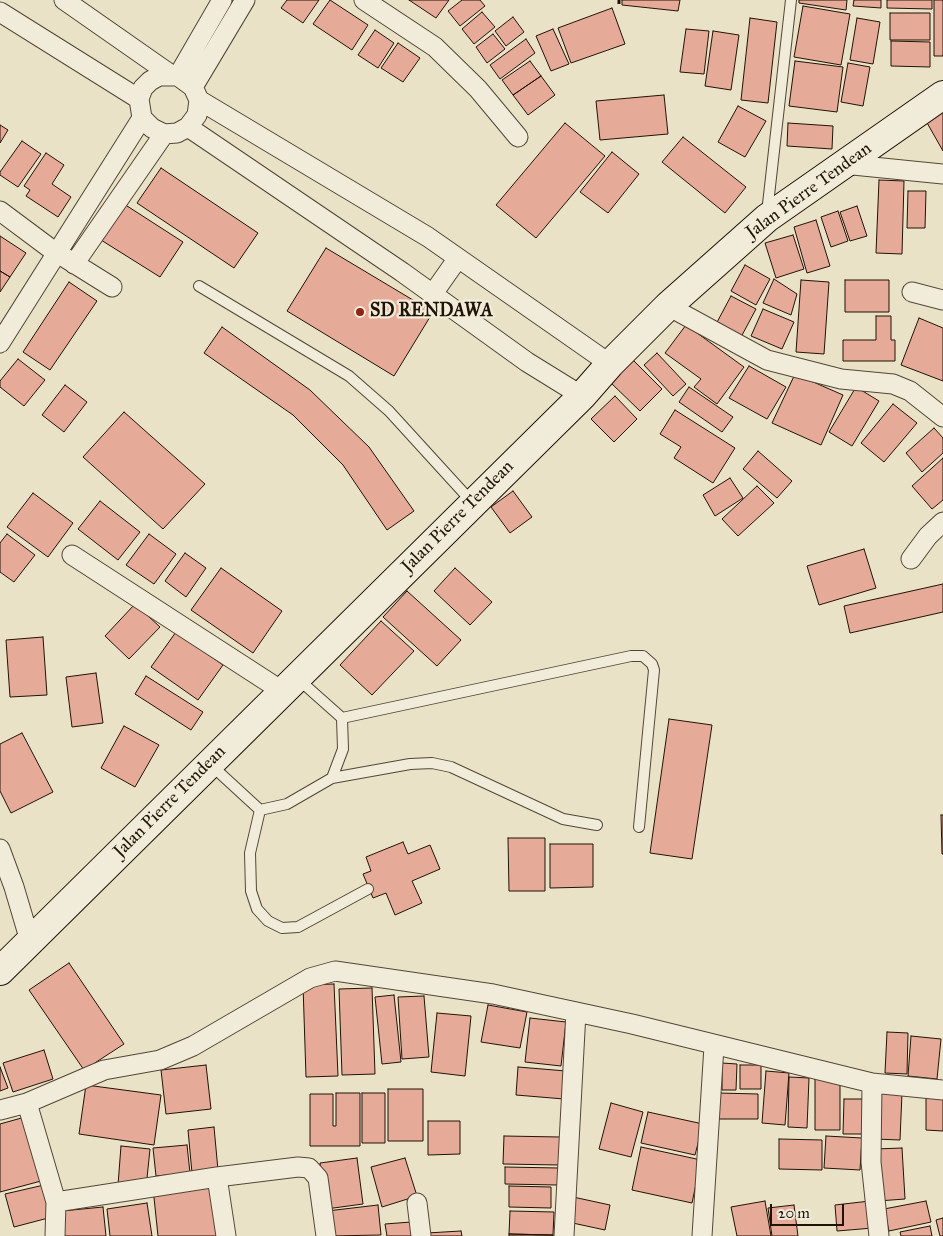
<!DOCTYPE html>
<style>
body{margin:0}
#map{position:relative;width:943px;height:1236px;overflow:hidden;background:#eae2c6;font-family:"IM FELL Great Primer",serif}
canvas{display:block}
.scale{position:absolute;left:770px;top:1204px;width:74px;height:22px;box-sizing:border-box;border:2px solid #211206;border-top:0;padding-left:6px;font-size:15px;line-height:18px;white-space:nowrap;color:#211206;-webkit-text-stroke:4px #f1ecda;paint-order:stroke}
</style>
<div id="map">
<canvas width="943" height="1236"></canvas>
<div class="scale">20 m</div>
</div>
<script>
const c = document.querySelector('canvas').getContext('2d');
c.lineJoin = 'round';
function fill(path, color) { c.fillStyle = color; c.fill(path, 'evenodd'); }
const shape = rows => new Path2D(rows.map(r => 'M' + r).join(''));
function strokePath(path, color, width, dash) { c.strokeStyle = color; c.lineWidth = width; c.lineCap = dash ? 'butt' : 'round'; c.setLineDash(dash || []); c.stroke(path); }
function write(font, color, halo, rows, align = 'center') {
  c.font = font + ' "IM FELL Great Primer",serif'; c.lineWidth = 4.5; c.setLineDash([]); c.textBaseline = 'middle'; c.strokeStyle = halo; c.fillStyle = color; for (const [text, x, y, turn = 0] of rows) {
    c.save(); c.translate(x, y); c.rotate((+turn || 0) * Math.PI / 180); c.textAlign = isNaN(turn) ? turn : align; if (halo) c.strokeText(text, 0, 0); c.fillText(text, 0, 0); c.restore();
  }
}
const building = shape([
 [287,0,319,0,303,23,281,8,287,0],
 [330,0,368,25,352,50,313,24,330,0],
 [409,0,449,0,436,18,409,0],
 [462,0,480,0,485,6,460,26,448,11,462,0],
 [622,0,680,0,678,11,622,5,622,0],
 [799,0,847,0,846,10,799,3,799,0],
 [854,0,881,0,881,8,853,6,854,0],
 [887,0,932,0,932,9,887,8,887,0],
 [934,0,943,0,943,56,934,56,934,0],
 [803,6,850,14,841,65,794,57,803,6],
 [612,8,625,44,571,63,558,28,612,8],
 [482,12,495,27,474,44,462,29,482,12],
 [890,13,930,13,930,40,890,40,890,13],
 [513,17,524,32,506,46,495,31,513,17],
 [750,18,777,22,768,103,741,100,750,18],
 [857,18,880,22,873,64,850,60,857,18],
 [553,29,569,64,551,71,536,36,553,29],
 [686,29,709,31,704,74,680,72,686,29],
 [375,30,394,43,378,68,358,55,375,30],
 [713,31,739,35,731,90,705,86,713,31],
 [493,34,505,49,487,63,476,47,493,34],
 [526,39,535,53,500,79,490,65,526,39],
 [891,41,930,42,930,67,891,66,891,41],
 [398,43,420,58,403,82,381,68,398,43],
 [530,61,541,76,513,95,502,80,530,61],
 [795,61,843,67,837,112,789,106,795,61],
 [848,63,870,67,863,106,841,102,848,63],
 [541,76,555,95,528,115,513,95,541,76],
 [664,95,668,134,600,140,596,101,664,95],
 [738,106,766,121,745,157,718,142,738,106],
 [943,112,943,151,926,121,943,112],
 [565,123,605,156,536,238,496,205,565,123],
 [788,123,833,126,832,149,787,146,788,123],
 [0,125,8,130,0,143,0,125],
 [683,137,746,187,725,213,662,162,683,137],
 [22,141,41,154,18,187,0,175,0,172,22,141],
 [612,152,639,174,608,213,580,192,612,152],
 [46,153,64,165,52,184,71,197,58,217,26,196,30,190,24,186,46,153],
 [161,168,258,233,234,268,137,203,161,168],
 [879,180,904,181,902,254,876,253,879,180],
 [908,191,926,191,925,228,907,228,908,191],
 [124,204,183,242,160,277,101,240,124,204],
 [857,206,867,236,850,241,840,212,857,206],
 [838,211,848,241,831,247,821,217,838,211],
 [816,220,830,266,807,273,794,227,816,220],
 [793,235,804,269,776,278,765,243,793,235],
 [0,236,26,253,10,277,0,271,0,236],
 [326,248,433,312,394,376,287,311,326,248],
 [745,265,770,279,756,305,731,291,745,265],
 [0,271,10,277,0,292,0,271],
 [774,279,797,294,791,315,763,303,774,279],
 [801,280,829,282,824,354,796,352,801,280],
 [845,280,889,280,889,312,845,312,845,280],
 [69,282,97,301,50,370,23,352,69,282],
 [731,296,756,309,740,339,715,326,731,296],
 [763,309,794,322,782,349,751,336,763,309],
 [876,316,891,316,891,340,895,340,895,361,843,361,843,340,876,340,876,316],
 [919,318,943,328,943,381,901,365,919,318],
 [686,325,744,367,717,404,694,387,701,379,665,353,686,325],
 [222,327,310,390,369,447,414,511,387,530,343,465,293,415,204,353,222,327],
 [657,353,686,384,673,396,644,365,657,353],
 [18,359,45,380,24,406,0,387,0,381,18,359],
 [633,360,662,389,640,411,610,382,633,360],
 [749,366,786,387,767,419,729,398,749,366],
 [795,374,843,395,821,445,772,423,795,374],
 [65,385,87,402,64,432,42,415,65,385],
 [689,387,733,417,722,432,679,402,689,387],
 [856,387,879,401,852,446,829,432,856,387],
 [615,396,637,419,614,442,591,419,615,396],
 [893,404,917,423,884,462,861,443,893,404],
 [675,410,735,448,713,483,674,458,681,447,660,434,675,410],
 [124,412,205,484,163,529,83,457,124,412],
 [934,428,943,438,943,453,922,472,906,453,934,428],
 [758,451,792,481,777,498,743,469,758,451],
 [943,458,943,500,932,509,912,486,943,458],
 [730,478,743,498,715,516,703,495,730,478],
 [757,486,774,503,738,536,722,519,757,486],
 [513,491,532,517,510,533,491,507,513,491],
 [33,493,73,523,48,557,7,527,33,493],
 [100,501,140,532,118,560,78,529,100,501],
 [7,534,35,555,14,582,0,572,0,543,7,534],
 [149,534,176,554,154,584,126,565,149,534],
 [864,549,876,588,819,605,807,566,864,549],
 [185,553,206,568,186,597,165,581,185,553],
 [221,568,282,611,253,653,191,610,221,568],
 [455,568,492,602,470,625,434,591,455,568],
 [943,584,943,612,850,633,844,606,943,584],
 [407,591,461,640,437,666,383,617,407,591],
 [135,604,160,627,129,659,105,636,135,604],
 [381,621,414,651,372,695,340,665,381,621],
 [176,632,223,665,198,700,151,667,176,632],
 [43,637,47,695,10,697,6,640,43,637],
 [96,673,103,723,72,727,66,677,96,673],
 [146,676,203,712,191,730,135,694,146,676],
 [669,719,712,725,692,859,650,853,669,719],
 [124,726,159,745,135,787,101,768,124,726],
 [22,733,53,792,11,813,0,791,0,744,22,733],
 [941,815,943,815,943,854,942,854,941,815],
 [508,838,545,838,545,891,509,891,508,838],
 [403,842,408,854,430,845,440,869,412,881,422,903,395,915,386,893,373,898,363,874,371,871,366,857,403,842],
 [550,844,593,844,593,887,550,888,550,844],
 [69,963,124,1044,84,1070,29,990,69,963],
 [334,984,338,1076,306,1077,303,985,334,984],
 [372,988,375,1074,342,1075,339,989,372,988],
 [394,995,401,1062,382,1064,375,997,394,995],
 [424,996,429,1057,402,1059,398,997,424,996],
 [488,1005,527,1012,520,1048,481,1042,488,1005],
 [437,1013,471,1016,465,1076,431,1072,437,1013],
 [530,1018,566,1022,561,1066,525,1062,530,1018],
 [887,1032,908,1033,907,1074,885,1073,887,1032],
 [911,1036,941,1039,937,1079,908,1076,911,1036],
 [44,1050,53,1079,13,1092,3,1063,44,1050],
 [722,1063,737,1064,736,1090,722,1090,722,1063],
 [206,1065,211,1109,166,1114,161,1070,206,1065],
 [740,1065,761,1065,761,1089,740,1089,740,1065],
 [0,1067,8,1088,0,1091,0,1067],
 [518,1067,566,1071,564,1099,516,1095,518,1067],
 [766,1071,789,1073,785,1125,762,1123,766,1071],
 [789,1077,809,1078,807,1128,788,1127,789,1077],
 [815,1079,840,1079,840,1130,815,1130,815,1079],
 [86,1085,161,1095,154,1145,79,1134,86,1085],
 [388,1089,423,1089,423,1141,388,1141,388,1089],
 [878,1091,902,1093,900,1140,875,1139,878,1091],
 [336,1093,360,1093,360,1146,310,1146,310,1094,333,1094,333,1126,336,1126,336,1093],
 [362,1093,385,1093,385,1143,362,1143,362,1093],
 [718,1093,758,1094,758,1119,717,1119,718,1093],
 [926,1098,943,1098,943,1131,926,1130,926,1098],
 [844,1099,866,1099,866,1134,843,1134,844,1099],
 [611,1103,643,1112,631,1157,599,1149,611,1103],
 [648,1112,703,1124,695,1155,641,1143,648,1112],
 [25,1117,41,1181,0,1192,0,1124,25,1117],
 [428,1121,460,1121,460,1154,428,1155,428,1121],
 [214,1127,218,1170,192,1173,188,1130,214,1127],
 [504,1136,560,1137,560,1165,503,1164,504,1136],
 [826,1136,862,1138,860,1170,824,1168,826,1136],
 [779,1139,822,1140,822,1170,779,1169,779,1139],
 [187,1145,190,1173,156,1176,153,1148,187,1145],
 [121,1146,150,1149,146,1188,118,1185,121,1146],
 [641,1147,701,1160,692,1203,632,1190,641,1147],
 [902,1148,905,1199,878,1201,875,1149,902,1148],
 [357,1158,363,1204,326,1209,320,1163,357,1158],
 [405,1158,417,1196,382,1207,371,1167,405,1158],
 [505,1167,558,1168,558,1185,505,1184,505,1167],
 [214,1182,219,1236,158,1236,153,1188,214,1182],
 [44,1185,52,1217,14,1227,5,1194,44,1185],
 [509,1186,551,1187,551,1208,509,1207,509,1186],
 [573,1197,610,1205,605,1230,568,1222,573,1197],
 [765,1201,771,1236,737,1236,731,1207,765,1201],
 [870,1201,873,1228,837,1231,835,1205,870,1201],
 [926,1201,931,1222,889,1231,884,1209,926,1201],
 [147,1203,152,1236,110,1236,107,1209,147,1203],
 [378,1205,381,1235,330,1236,327,1211,378,1205],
 [794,1205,798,1236,772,1236,768,1208,794,1205],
 [103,1207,106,1236,64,1236,62,1211,103,1207],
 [510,1211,554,1212,553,1235,509,1234,510,1211],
 [943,1218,943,1236,940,1236,936,1220,943,1218],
 [411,1222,413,1236,387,1236,385,1224,411,1222],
 [930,1226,932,1236,901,1236,900,1232,930,1226],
 [461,1231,462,1236,427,1236,427,1233,461,1231],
 [509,1234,553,1235,553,1236,509,1236,509,1234]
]);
fill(building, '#e6aa98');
strokePath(building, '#211206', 1);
const lane = shape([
 [767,213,791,0],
 [199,286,349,376,389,411,472,502],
 [342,718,631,656,643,656,652,664,654,670,639,827],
 [211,765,260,810,287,804,332,778,343,749,342,718,297,678],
 [332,778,410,764,432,763,451,767,563,819,597,825],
 [260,810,250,853,251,891,257,909,268,921,282,928,298,927,368,889]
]);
const street = shape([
 [64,0,170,74],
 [364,0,435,47,478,89,518,137],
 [0,12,139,99,142,118,152,128,164,134,177,133,188,127,197,115,199,100,193,87,178,76,159,76,150,81,143,88,139,99],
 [178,76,222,0],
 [193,87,245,0],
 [199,100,428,237,610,364],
 [188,127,402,272,527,362,582,396],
 [843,164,943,174],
 [0,211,51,249,112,287],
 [74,264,164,134],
 [912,292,943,300],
 [432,295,458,258],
 [668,306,767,360,841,379,893,384,910,391,943,417],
 [0,343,142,118],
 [72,555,282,691],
 [911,559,928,536,943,522],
 [0,849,14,887,30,941],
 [872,1083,871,1162,879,1236],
 [27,1103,56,1202,55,1236],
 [0,1110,27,1103,104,1070,160,1060,193,1046,310,978,335,971,493,994,632,1024,872,1083,943,1090],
 [217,1177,226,1236],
 [56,1202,217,1177,298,1167,309,1168,318,1178,326,1236],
 [417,1203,421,1236],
 [564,1236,576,1012],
 [702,1236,714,1046]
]);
const secondary = shape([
 [0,971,582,396,610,364,668,306,767,218,943,95]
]);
strokePath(lane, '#534636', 12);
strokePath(street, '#534636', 21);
strokePath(secondary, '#211206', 30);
strokePath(shape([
 [619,4,619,0]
]), '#211206', 3, [4, 2.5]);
strokePath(lane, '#f1ecda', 10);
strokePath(street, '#f1ecda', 19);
strokePath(secondary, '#f1ecda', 28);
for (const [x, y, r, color] of [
 [360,312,5,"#8f2418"]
]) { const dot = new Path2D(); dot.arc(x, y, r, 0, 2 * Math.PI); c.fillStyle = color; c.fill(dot); strokePath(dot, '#f1ecda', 2); }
write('18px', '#211206', '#f1ecda', [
 ["Jalan Pierre Tendean",809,191,-36],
 ["Jalan Pierre Tendean",458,517,-45],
 ["Jalan Pierre Tendean",170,802,-45]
]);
write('bold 18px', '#211206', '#f1ecda', [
 ["SD RENDAWA",370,312]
], 'left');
</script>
